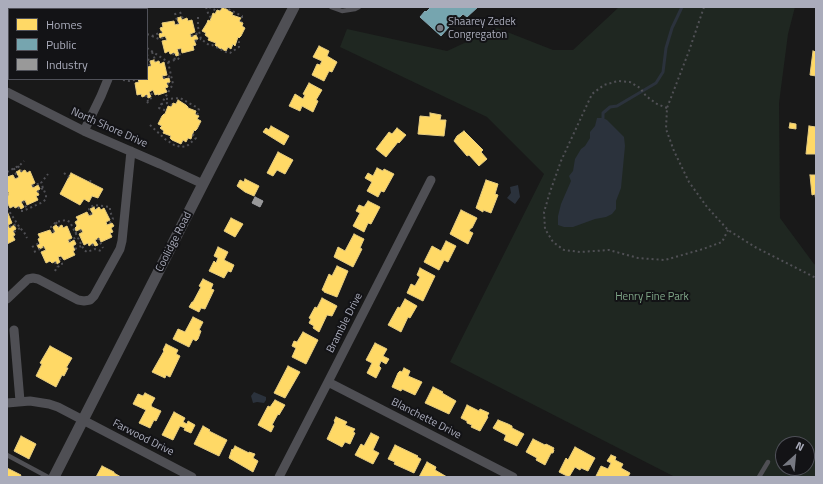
<!DOCTYPE html>
<style>
body{margin:0}
#map{position:relative;width:823px;height:484px;overflow:hidden;background:#191919;font-family:"Titillium Web",sans-serif}
canvas{display:block}
.frame{position:absolute;inset:0;border:8px solid #aaacbb;pointer-events:none}
.legend{position:absolute;left:8px;top:8px;width:140px;height:72px;box-sizing:border-box;background:#131316;border:1px solid #4f5058;margin:0;padding:5px 7px;list-style:none;font-size:12px;color:#aaacbb}
.legend li{display:flex;align-items:center;gap:8px;height:20px}
.legend b{width:20px;border:1px solid #4f5058}
.north{position:absolute;left:775px;top:436px;width:40px;height:40px;box-sizing:border-box;background:#131316;border:1px solid #4f5058;border-radius:50%;rotate:27deg;font-size:11px;font-weight:700;line-height:16px;text-align:center;color:#aaacbb}
.north::after{content:'';display:block;margin:auto;width:14px;height:18px;background:#777982;clip-path:polygon(50% 0,100% 100%,50% 72%,0 100%)}
</style>
<div id="map">
<canvas width="823" height="484"></canvas>
<div class="frame"></div>
<ul class="legend">
<li><b style="height:11px;background:#ffd966"></b>Homes</li>
<li><b style="height:11px;background:#76a5af"></b>Public</li>
<li><b style="height:11px;background:#999"></b>Industry</li>
</ul>
<div class="north">N</div>
</div>
<script>
const c = document.querySelector('canvas').getContext('2d');
c.lineJoin = 'round';
function fill(path, color) { c.fillStyle = color; c.fill(path, 'evenodd'); }
const shape = rows => new Path2D(rows.map(r => 'M' + r).join(''));
function strokePath(path, color, width, dash) { c.strokeStyle = color; c.lineWidth = width; c.lineCap = dash ? 'butt' : 'round'; c.setLineDash(dash || []); c.stroke(path); }
function write(font, color, halo, rows, align = 'center') {
  c.font = font + ' "Titillium Web",sans-serif'; c.lineWidth = 4; c.setLineDash([]); c.textBaseline = 'middle'; c.strokeStyle = halo; c.fillStyle = color; for (const [text, x, y, turn = 0] of rows) {
    c.save(); c.translate(x, y); c.rotate((+turn || 0) * Math.PI / 180); c.textAlign = isNaN(turn) ? turn : align; if (halo) c.strokeText(text, 0, 0); c.fillText(text, 0, 0); c.restore();
  }
}
fill(shape([
 [619,7,795,7,788,34,779,103,780,218,814,264,816,265,816,477,675,477,450,362,544,174,487,117,340,47,347,29,447,51,497,28,553,50,573,50],
 [783,444,807,444,807,468,783,468]
]), '#1f2721');
fill(shape([
 [597,118,603,118,607,120,624,137,625,146,621,188,616,201,616,209,612,214,606,217,595,219,573,227,564,227,558,225,558,216,561,204,571,181,569,176,573,171,575,159,581,149,585,146,590,138,590,132,595,126],
 [518,185,520,197,515,204,507,198,511,193,510,187],
 [254,392,266,397,266,400,264,403,257,402,253,403,251,396]
]), '#2b323c');
const homes = shape([
 [78,7,91,7,92,9,79,9,78,7],
 [223,7,231,12,233,13,232,15,241,18,239,21,243,23,242,26,245,28,241,36,239,38,238,37,235,46,233,44,231,49,228,47,226,51,217,47,215,45,216,43,208,40,209,38,205,35,206,33,202,31,207,23,208,20,210,21,213,13,215,14,217,10,220,11,223,7],
 [181,17,182,20,187,18,188,21,192,20,195,32,190,34,191,37,196,35,198,39,194,40,196,45,193,46,194,50,182,53,181,48,179,49,177,49,179,55,176,56,175,53,170,54,169,51,165,53,162,41,167,40,165,36,160,38,159,34,162,33,160,28,163,27,162,23,174,21,175,25,179,24,177,18,181,17],
 [9,18,9,53,7,54,7,19,9,18],
 [319,46,329,51,327,56,337,62,332,72,329,71,324,81,312,75,317,64,320,65,322,61,313,57,319,46],
 [813,51,816,52,816,76,810,75,813,51],
 [154,60,154,62,159,61,160,64,164,62,167,75,162,76,163,78,164,79,169,78,170,82,167,83,168,87,165,88,167,92,158,95,158,94,155,95,153,90,149,92,151,97,148,98,147,95,142,97,141,94,137,95,135,83,139,82,138,79,147,79,147,65,148,67,151,66,150,61,154,60],
 [309,83,322,90,316,100,318,101,313,112,302,106,300,111,289,106,295,94,303,99,305,95,303,94,309,83],
 [178,100,186,105,188,107,188,108,196,111,195,114,199,116,197,119,201,121,197,129,195,131,194,130,191,139,188,138,186,142,183,140,181,144,172,140,170,138,171,136,163,133,164,131,160,128,162,126,158,124,162,116,164,114,165,114,168,106,171,107,173,103,176,104,178,100],
 [430,113,441,115,440,120,446,120,444,136,418,134,420,116,430,117,430,113],
 [790,123,796,124,796,129,789,128,790,123],
 [271,126,289,136,284,145,263,132,266,128,269,130,271,126],
 [809,126,816,127,816,154,806,154,809,126],
 [397,128,406,135,399,143,398,142,386,157,376,149,389,132,392,134,397,128],
 [464,131,483,150,481,152,487,159,479,166,469,155,467,156,454,141,457,136,464,131],
 [278,152,293,160,285,174,277,170,273,176,267,173,278,152],
 [377,168,383,171,384,169,394,174,384,192,381,191,378,197,367,191,372,182,365,178,368,173,373,176,377,168],
 [20,170,21,172,25,170,27,173,30,171,35,183,31,185,32,186,33,188,38,185,40,189,37,191,39,195,36,196,38,200,27,205,25,200,21,202,24,207,21,209,19,206,15,208,14,206,10,208,7,202,7,196,9,195,7,191,7,177,13,175,15,179,19,177,16,172,20,170],
 [71,173,103,189,98,198,92,196,89,202,84,199,80,205,60,194,71,173],
 [810,175,816,175,816,202,815,194,812,195,810,175],
 [245,179,259,186,254,196,245,192,237,186,240,180,244,182,245,179],
 [486,180,498,184,495,194,498,195,491,213,483,210,483,212,476,208,486,180],
 [368,201,380,207,371,224,368,223,364,232,353,226,360,213,356,211,359,205,364,207,368,201],
 [94,207,95,210,99,207,101,210,104,208,110,220,106,222,107,225,112,223,114,226,111,228,113,232,110,233,112,237,101,242,99,238,95,240,98,245,95,246,93,243,89,246,88,243,84,245,79,234,83,232,81,229,76,231,75,228,77,226,75,222,78,220,76,217,87,212,89,216,93,214,90,209,94,207],
 [461,210,477,218,472,228,471,228,469,231,473,233,468,244,450,234,461,210],
 [7,211,12,223,8,225,9,227,10,228,14,225,16,229,13,231,15,235,13,236,15,240,7,244,7,211],
 [231,218,243,224,235,237,224,231,231,218],
 [56,225,58,227,62,225,63,228,67,226,72,238,68,240,69,243,74,240,76,244,73,246,75,250,73,251,75,255,64,260,61,256,58,257,60,262,57,264,56,261,52,263,50,261,46,263,41,252,46,250,44,247,39,249,37,245,40,244,38,239,40,238,38,234,50,230,52,234,55,232,53,227,56,225],
 [354,234,364,239,360,248,362,249,353,267,334,257,338,247,345,251,354,234],
 [446,241,456,246,448,262,444,260,439,270,424,262,432,246,441,251,446,241],
 [218,247,228,252,224,260,234,265,231,272,228,271,224,278,209,271,214,261,216,263,218,258,214,256,218,247],
 [337,266,348,271,337,297,324,292,324,291,322,290,329,274,332,276,337,266],
 [420,268,435,276,423,301,407,293,411,284,415,286,420,277,417,275,420,268],
 [203,279,213,284,211,289,214,290,205,309,201,308,199,312,189,307,192,302,193,302,201,287,199,286,203,279],
 [322,298,337,306,332,316,327,315,319,332,313,328,314,326,309,323,311,319,309,318,315,307,317,308,322,298],
 [405,299,417,306,410,318,408,317,401,332,388,325,398,307,400,308,405,299],
 [193,317,203,322,199,330,201,331,198,339,196,341,193,339,189,347,173,339,178,329,185,332,193,317],
 [303,332,318,340,306,364,292,357,296,348,292,346,294,341,297,342,303,332],
 [375,343,387,349,383,356,389,359,386,364,381,361,379,366,381,368,376,378,367,373,372,363,366,360,375,343],
 [166,344,178,350,176,354,180,356,170,377,166,375,165,378,152,372,164,351,163,350,166,344],
 [50,346,72,358,66,368,68,368,64,376,62,375,56,387,36,376,42,364,40,363,50,346],
 [288,366,300,372,285,398,274,393,288,366],
 [404,368,410,371,408,376,422,382,415,395,402,389,401,391,392,387,398,373,400,371,402,372,404,368],
 [433,387,443,392,442,393,456,401,449,414,425,403,433,387],
 [145,393,155,398,151,405,152,407,161,411,156,421,154,420,150,428,139,423,146,410,133,404,138,394,143,396,145,393],
 [275,400,285,405,279,415,278,414,272,425,274,426,271,432,258,425,268,406,270,407,275,400],
 [467,405,479,411,480,409,489,413,487,416,488,417,480,431,471,427,472,425,467,423,467,421,461,418,467,405],
 [174,412,185,418,183,422,187,424,188,421,195,425,191,433,184,430,185,428,180,426,173,440,162,435,174,412],
 [336,417,347,422,345,425,355,429,353,432,355,433,350,444,345,442,342,447,327,439,335,422,334,421,336,417],
 [498,420,508,424,512,426,512,428,524,434,517,446,504,440,506,435,493,428,498,420],
 [203,426,210,430,209,431,227,440,219,456,194,444,203,426],
 [371,433,379,437,373,450,379,453,373,464,355,455,361,444,364,446,371,433],
 [21,436,36,444,29,459,14,451,21,436],
 [533,439,545,445,546,444,554,448,553,450,554,450,553,453,551,453,545,465,536,460,537,458,526,452,533,439],
 [395,445,418,456,417,457,421,459,414,473,394,464,395,462,388,459,395,445],
 [235,446,249,453,249,452,255,454,253,458,258,461,253,472,229,458,232,449,233,450,235,446],
 [575,447,595,458,588,471,581,468,580,470,575,467,569,477,559,472,566,458,568,460,575,447],
 [611,455,616,457,615,460,623,464,621,468,630,473,628,477,598,477,596,476,601,466,608,469,611,463,607,461,611,455],
 [427,462,436,467,435,470,447,477,419,477,427,462],
 [102,466,114,472,114,473,121,477,96,477,102,466],
 [7,468,21,475,20,477,7,477,7,468]
]);
fill(homes, '#ffd966');
strokePath(homes, '#e6cc80', 1);
const public = shape([
 [431,7,478,7,467,17,463,14,458,19,457,18,441,36,420,17,425,11,426,12,431,7]
]);
fill(public, '#76a5af');
strokePath(public, '#86a7b3', 1);
const industry = shape([
 [255,197,263,201,260,207,252,203,255,197]
]);
fill(industry, '#999');
strokePath(industry, '#9e9fa3', 1);
strokePath(shape([
 [603,118,603,113,610,107,617,106,656,83,663,72,666,48,672,28,682,7]
]), '#2b323c', 3);
strokePath(shape([
 [71,7,72,9],
 [92,7,93,9],
 [206,7,209,16,212,18],
 [209,7,217,11],
 [224,7,242,16,242,19,241,22],
 [704,7,689,51,667,108,666,129,674,151,689,182,707,207,728,230,755,247,816,278],
 [180,12,183,19],
 [175,13,178,24],
 [7,16,9,16],
 [198,17,198,27,201,39,209,45,212,45,228,53,230,53,239,47,239,42,237,40],
 [147,34,152,36,162,32],
 [152,36,159,39,166,37],
 [191,36,199,33],
 [195,41,201,39],
 [147,48,168,62,173,84,159,108,167,111],
 [152,52,156,62],
 [173,53,175,60],
 [8,54,8,58],
 [147,54,150,66],
 [168,62,178,59,180,57,179,49],
 [163,78,171,76],
 [123,80,129,81,138,79],
 [167,84,173,82],
 [146,95,148,101],
 [166,99,180,98,198,108,199,110,197,115],
 [147,103,152,97,151,91],
 [161,104,167,103,172,105],
 [667,108,657,104,646,96,640,88,630,82,618,81,604,85,592,94,561,161,550,192,544,212,545,229,553,242,564,250,580,252,609,250,638,258,665,260,703,249,722,242,728,230],
 [150,125,165,139,174,145,181,147,187,146,196,138,195,136,192,134],
 [18,166,22,172],
 [14,168,17,178],
 [7,172,20,165,24,161],
 [64,173,69,177],
 [90,182,91,179],
 [32,186,41,183],
 [37,192,43,188],
 [7,193,8,192],
 [23,201,27,209],
 [18,207,21,211,23,211,43,202,46,199,46,195,41,183,48,174],
 [7,208,20,228,24,232,27,238],
 [91,215,89,209,90,207,95,205,110,207,110,211,113,219,112,221,107,224],
 [56,222,59,227],
 [9,227,17,224],
 [14,232,20,228],
 [54,232,51,227,56,222,66,220,70,222,84,250,87,252,95,249,101,251],
 [75,233,82,230],
 [98,238,103,248],
 [69,241,77,237],
 [92,244,95,249],
 [32,247,39,243],
 [75,249,81,246],
 [34,252,44,247],
 [55,262,57,267],
 [55,271,57,267,62,265,62,263,59,257]
]), '#505055', 2, [2, 3]);
strokePath(shape([
 [331,7,342,11,355,9,359,7],
 [7,455,48,477],
 [759,477,768,462]
]), '#4f4f54', 4.5);
strokePath(shape([
 [138,9,139,7],
 [7,92,84,131,160,164,203,184],
 [84,131,101,96,108,79],
 [7,299,28,279,33,278,38,279,78,300,84,301,90,300,94,296,120,249,122,241,131,151],
 [14,330,20,401],
 [328,382,513,477],
 [7,403,30,401,49,404,58,407,192,477],
 [279,477,328,382,431,180]
]), '#4f4f54', 9);
strokePath(shape([
 [54,477,203,184,294,7]
]), '#4f4f54', 11);
for (const [x, y, r, color] of [
 [440,28,4,"#777982"]
]) { const dot = new Path2D(); dot.arc(x, y, r, 0, 2 * Math.PI); c.fillStyle = color; c.fill(dot); strokePath(dot, '#131316', 1.5); }
write('11px', '#aaacbb', '#131316', [
 ["Shaarey Zedek",448,22],
 ["Congregaton",448,35]
], 'left');
write('11px', '#aaacbb', '#131316', [
 ["North Shore Drive",109,128,24],
 ["Coolidge Road",174,242,-63],
 ["Bramble Drive",345,323,-63],
 ["Blanchette Drive",426,419,27],
 ["Farwood Drive",143,438,27]
]);
write('11px', '#80a789', '#131316', [
 ["Henry Fine Park",652,297]
]);
</script>
